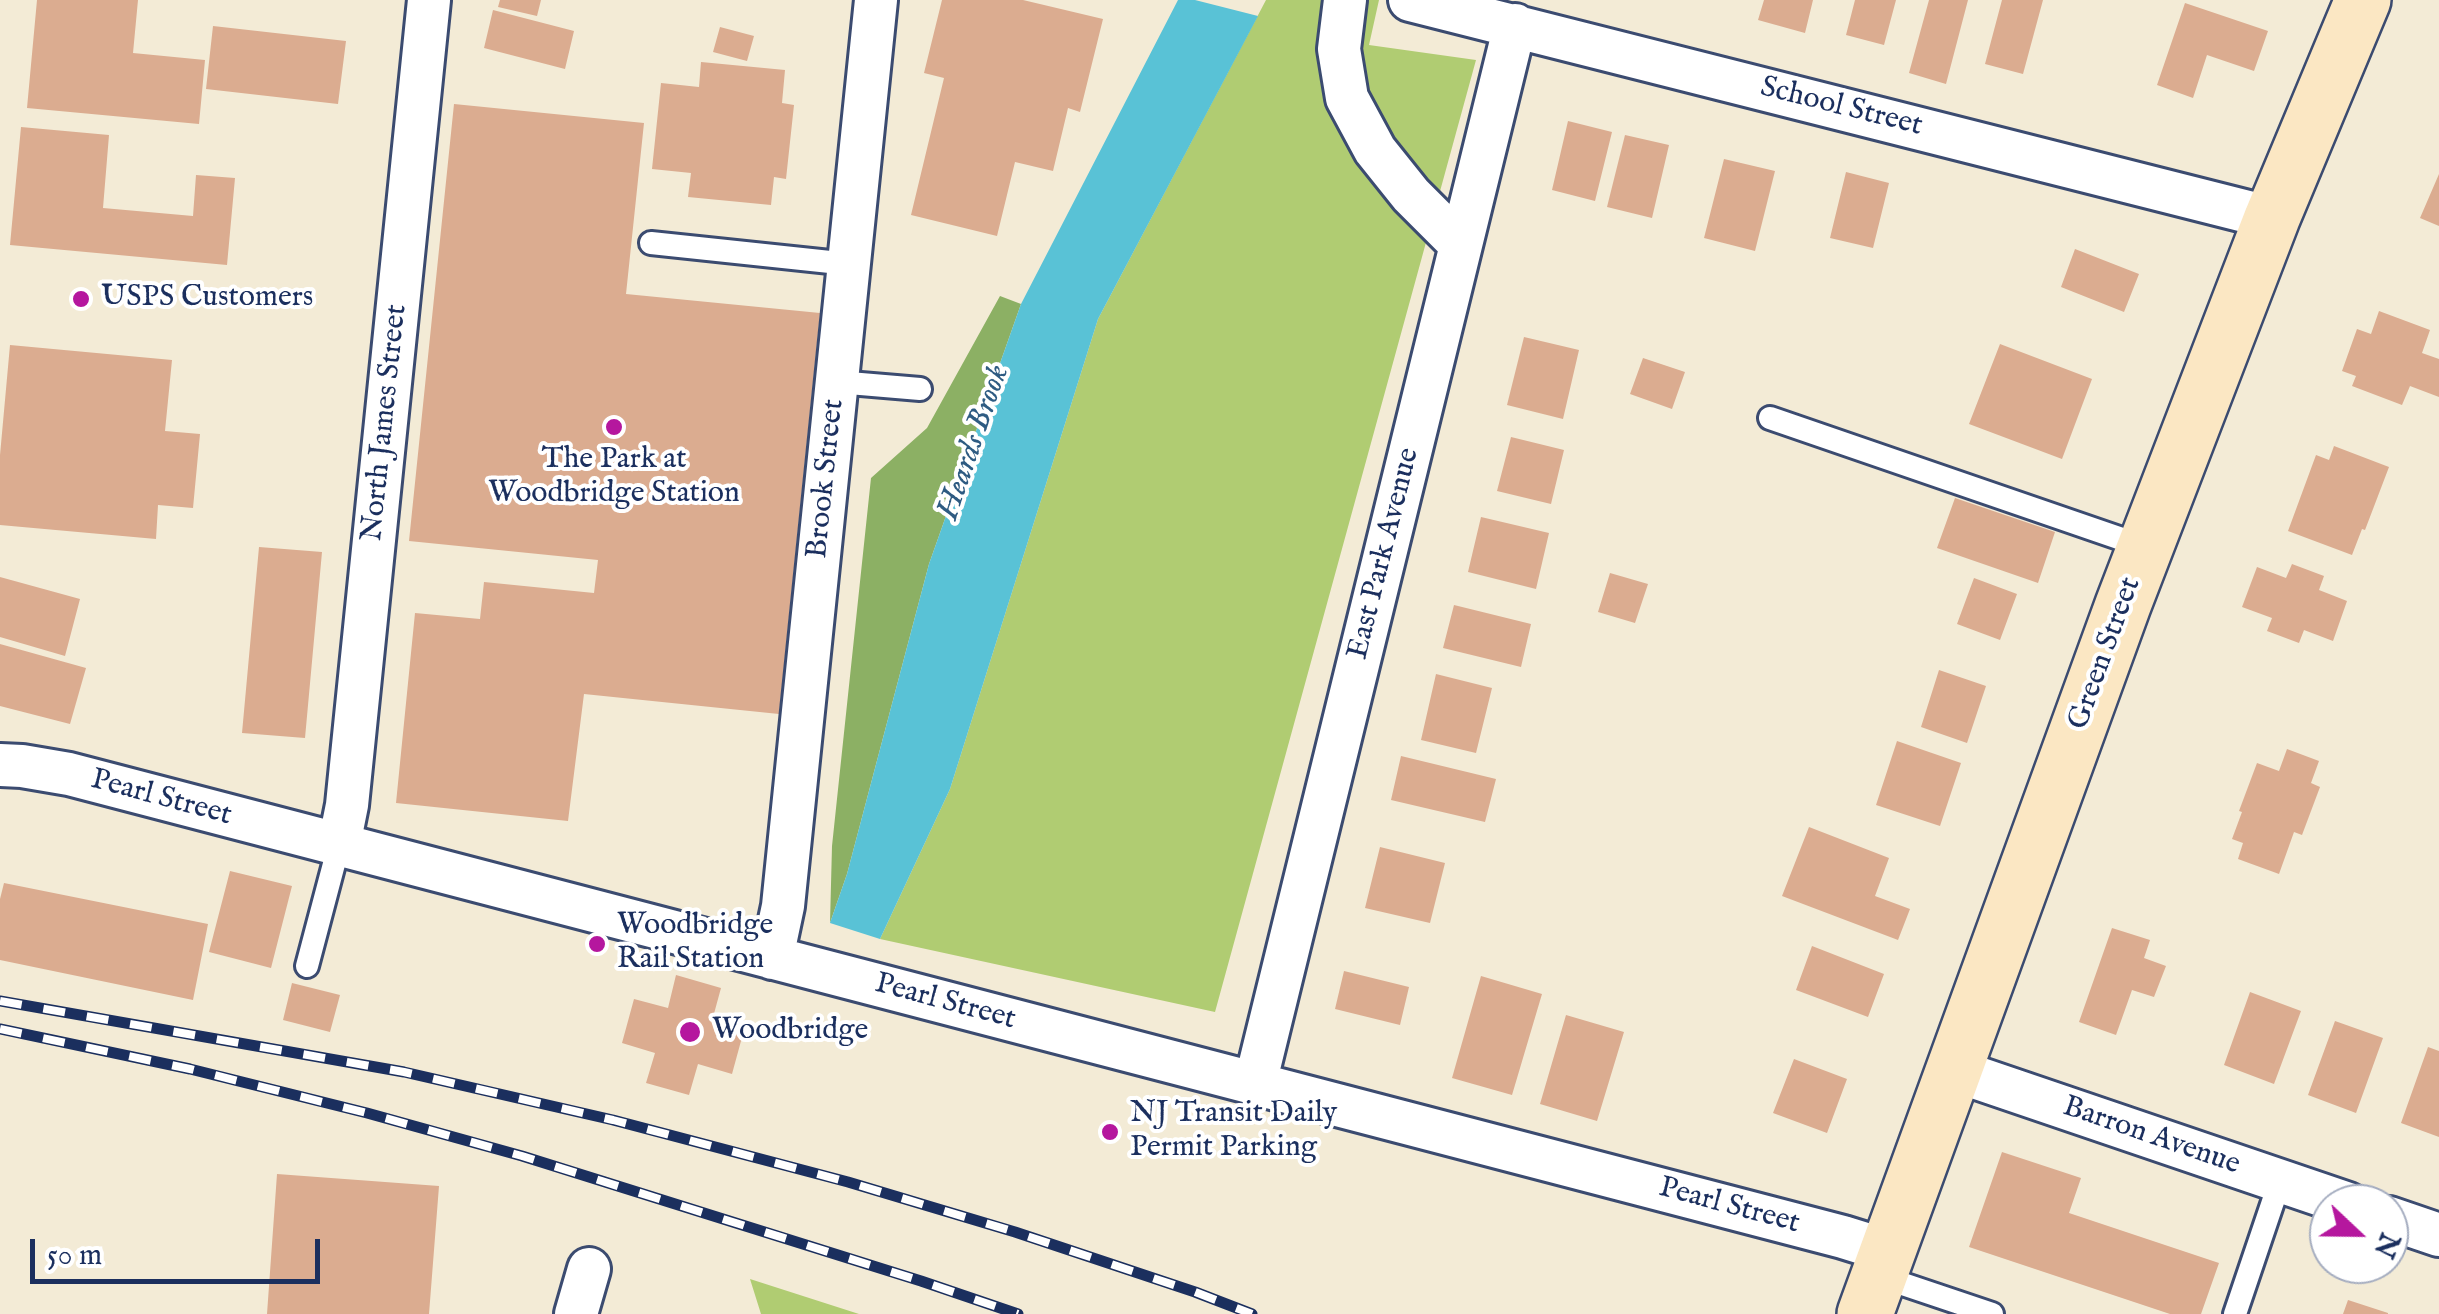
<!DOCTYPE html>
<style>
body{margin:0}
#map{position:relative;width:2439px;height:1314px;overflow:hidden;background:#f3ebd6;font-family:"IM FELL English",serif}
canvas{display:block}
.north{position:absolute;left:2309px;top:1184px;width:100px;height:100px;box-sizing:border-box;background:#fff;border:2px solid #a4acbf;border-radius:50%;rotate:112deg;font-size:28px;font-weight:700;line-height:40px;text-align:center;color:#1b2f5e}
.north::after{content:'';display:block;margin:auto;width:35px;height:45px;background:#b5179e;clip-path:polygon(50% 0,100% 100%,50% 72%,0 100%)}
.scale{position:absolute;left:30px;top:1239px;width:290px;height:45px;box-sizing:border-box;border:5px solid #1b2f5e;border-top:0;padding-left:12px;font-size:30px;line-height:35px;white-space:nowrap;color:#1b2f5e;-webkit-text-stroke:8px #fff;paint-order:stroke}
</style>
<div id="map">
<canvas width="2439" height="1314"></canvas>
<div class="north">N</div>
<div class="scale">50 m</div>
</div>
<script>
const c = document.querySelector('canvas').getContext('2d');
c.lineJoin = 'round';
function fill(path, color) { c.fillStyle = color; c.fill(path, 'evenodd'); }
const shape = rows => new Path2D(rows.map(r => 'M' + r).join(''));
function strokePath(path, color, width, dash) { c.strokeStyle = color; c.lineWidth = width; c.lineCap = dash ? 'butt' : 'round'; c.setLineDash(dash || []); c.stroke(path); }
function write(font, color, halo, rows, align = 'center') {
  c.font = font + ' "IM FELL English",serif'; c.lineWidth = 8; c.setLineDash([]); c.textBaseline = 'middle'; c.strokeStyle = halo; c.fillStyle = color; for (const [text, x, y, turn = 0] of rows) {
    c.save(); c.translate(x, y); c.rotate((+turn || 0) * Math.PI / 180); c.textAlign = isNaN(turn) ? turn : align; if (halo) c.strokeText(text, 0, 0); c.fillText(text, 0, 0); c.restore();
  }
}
fill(shape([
 [1266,0,1379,0,1369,45,1476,60,1215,1012,880,939,950,789,1098,319],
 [750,1279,859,1314,761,1314]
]), '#b0cc72');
fill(shape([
 [1000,296,1021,304,929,564,847,874,830,923,832,846,871,478,927,428]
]), '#8cb064');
fill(shape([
 [1178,0,1195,0,1258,16,1098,319,950,789,880,939,830,923,847,874,929,564,1021,304]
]), '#59c2d6');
fill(shape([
 [37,0,138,0,133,53,205,60,199,124,27,108],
 [500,0,541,0,537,16,498,7],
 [942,0,1023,0,1103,19,1080,112,1068,108,1053,171,1015,162,997,236,911,215,944,78,924,73],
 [1764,0,1813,0,1805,33,1758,20],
 [1855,0,1896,0,1884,45,1846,35],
 [1929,0,1968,0,1946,84,1909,73],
 [2002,0,2043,0,2023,74,1985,64],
 [2185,3,2268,31,2254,71,2207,55,2193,98,2157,85],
 [493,10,574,31,565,69,484,48],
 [213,26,346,41,338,104,206,89],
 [720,27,754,36,747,61,713,52],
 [701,62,785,70,782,103,794,105,786,179,774,177,771,205,688,197,691,173,652,169,661,83,699,87],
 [454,104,644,123,626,294,820,313,779,714,584,694,568,821,396,803,415,613,480,619,484,582,594,593,598,560,409,541],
 [1568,121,1612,132,1595,201,1552,190],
 [21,127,109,135,103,208,193,216,196,175,235,178,227,265,10,245],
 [1625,135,1669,145,1652,218,1607,207],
 [1724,159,1775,171,1755,251,1704,238],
 [1846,172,1889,183,1873,248,1830,238],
 [2439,174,2439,226,2420,218],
 [2075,249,2139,274,2124,312,2061,287],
 [2379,311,2430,330,2422,353,2439,359,2439,397,2410,386,2402,405,2352,386,2356,376,2342,371,2357,329,2371,334],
 [1524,337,1579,350,1563,419,1507,405],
 [2000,344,2092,379,2062,459,1969,424],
 [10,345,172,360,165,431,200,434,193,508,158,505,156,539,0,525,0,455],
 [1643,358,1685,372,1672,409,1630,394],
 [1511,437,1564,450,1551,504,1497,491],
 [2334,446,2389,467,2365,530,2362,529,2352,555,2288,531,2316,455,2329,460],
 [1955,498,2055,532,2038,583,1937,548],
 [1481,517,1549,533,1536,589,1468,572],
 [259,547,322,552,305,738,242,733],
 [2292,564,2324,576,2319,590,2347,601,2333,641,2304,630,2299,643,2267,631,2272,618,2242,607,2257,567,2286,578],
 [1610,573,1648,584,1635,623,1598,612],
 [0,577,80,599,65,656,0,637],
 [1974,578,2017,594,2000,640,1957,624],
 [1454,605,1531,624,1521,667,1443,648],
 [0,644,86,668,70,724,0,706],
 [1939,670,1986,686,1967,743,1921,727],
 [1436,674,1492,688,1476,753,1421,740],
 [1897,741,1961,763,1940,826,1876,805],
 [2287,749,2319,761,2311,783,2320,787,2302,835,2294,832,2279,874,2238,859,2243,843,2232,839,2242,812,2239,811,2257,763,2279,771],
 [1401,756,1496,779,1485,822,1391,800],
 [1809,827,1889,858,1875,896,1910,909,1898,940,1782,896],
 [1380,847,1445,863,1430,923,1365,908],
 [230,871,292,886,271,968,209,952],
 [4,883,208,924,193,1000,0,960,0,899],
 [2112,928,2150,940,2144,958,2166,966,2154,997,2132,990,2116,1035,2079,1022],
 [1812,946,1884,974,1868,1017,1796,990],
 [1344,971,1409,987,1400,1025,1335,1009],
 [676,975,721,988,712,1021,744,1030,732,1074,698,1064,689,1095,646,1083,655,1053,622,1043,634,999,668,1008],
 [1481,976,1542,994,1512,1095,1452,1078],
 [292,983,340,995,330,1032,283,1020],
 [2250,992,2301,1011,2274,1084,2224,1065],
 [1566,1015,1624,1032,1597,1121,1540,1104],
 [2335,1021,2383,1038,2356,1113,2308,1095],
 [2428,1047,2439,1051,2439,1137,2401,1123],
 [1794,1059,1847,1079,1827,1133,1773,1113],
 [2002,1152,2081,1178,2069,1213,2219,1263,2201,1314,2170,1314,1969,1247],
 [277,1174,439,1186,429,1314,267,1314],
 [2348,1300,2388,1313,2388,1314,2343,1314]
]), '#dbac90');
const lane = shape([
 [651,243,849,264],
 [837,382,920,389],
 [1770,418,2145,547],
 [307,966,339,845],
 [1879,1276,1992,1314],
 [2235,1314,2280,1181]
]);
const street = shape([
 [1345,0,1339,49,1347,98,1375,150,1411,195,1460,244],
 [1410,0,2272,218],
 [0,765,22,766,69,774,1843,1237,1888,1251],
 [339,845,347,805,429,0],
 [772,958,783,906,876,0],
 [1954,1070,2348,1204],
 [1255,1084,1515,25],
 [2389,1218,2439,1235],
 [576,1314,589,1269]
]);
const secondary = shape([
 [1865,1314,2123,605,2272,218,2363,0]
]);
strokePath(lane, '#3b4b70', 28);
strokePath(street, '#3b4b70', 48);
strokePath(secondary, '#3b4b70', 60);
strokePath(lane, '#fff', 22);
strokePath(street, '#fff', 42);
strokePath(secondary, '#fbe7c3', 55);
const rail = shape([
 [0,1001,404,1072,613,1120,848,1182,1015,1232,1195,1292,1252,1314],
 [0,1029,190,1069,367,1113,522,1156,921,1281,1018,1314]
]);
strokePath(rail, '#1b2f5e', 11);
strokePath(rail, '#fff', 8, [22]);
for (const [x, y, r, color] of [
 [81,299,10,"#b5179e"],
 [614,427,10,"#b5179e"],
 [597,944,10,"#b5179e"],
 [690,1032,12,"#b5179e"],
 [1110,1132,10,"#b5179e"]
]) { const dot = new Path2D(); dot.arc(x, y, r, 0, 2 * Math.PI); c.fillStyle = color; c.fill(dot); strokePath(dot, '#fff', 4); }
write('30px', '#1b2f5e', '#fff', [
 ["School Street",1841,108,14],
 ["North James Street",386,423,-84],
 ["Brook Street",827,479,-84],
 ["East Park Avenue",1385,554,-76],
 ["Green Street",2106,654,-70],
 ["Pearl Street",161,799,15],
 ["Pearl Street",945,1003,15],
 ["Barron Avenue",2151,1137,19],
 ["Pearl Street",1729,1207,15]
]);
write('30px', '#1b2f5e', '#fff', [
 ["USPS Customers",101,299],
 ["The Park at",614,461,"center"],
 ["Woodbridge Station",614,495,"center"],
 ["Woodbridge",617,927],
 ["Rail Station",617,961],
 ["Woodbridge",712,1032],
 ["NJ Transit Daily",1130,1115],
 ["Permit Parking",1130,1149]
], 'left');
write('italic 32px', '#2e5b82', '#fff', [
 ["Heards Brook",975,443,-71]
]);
</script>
